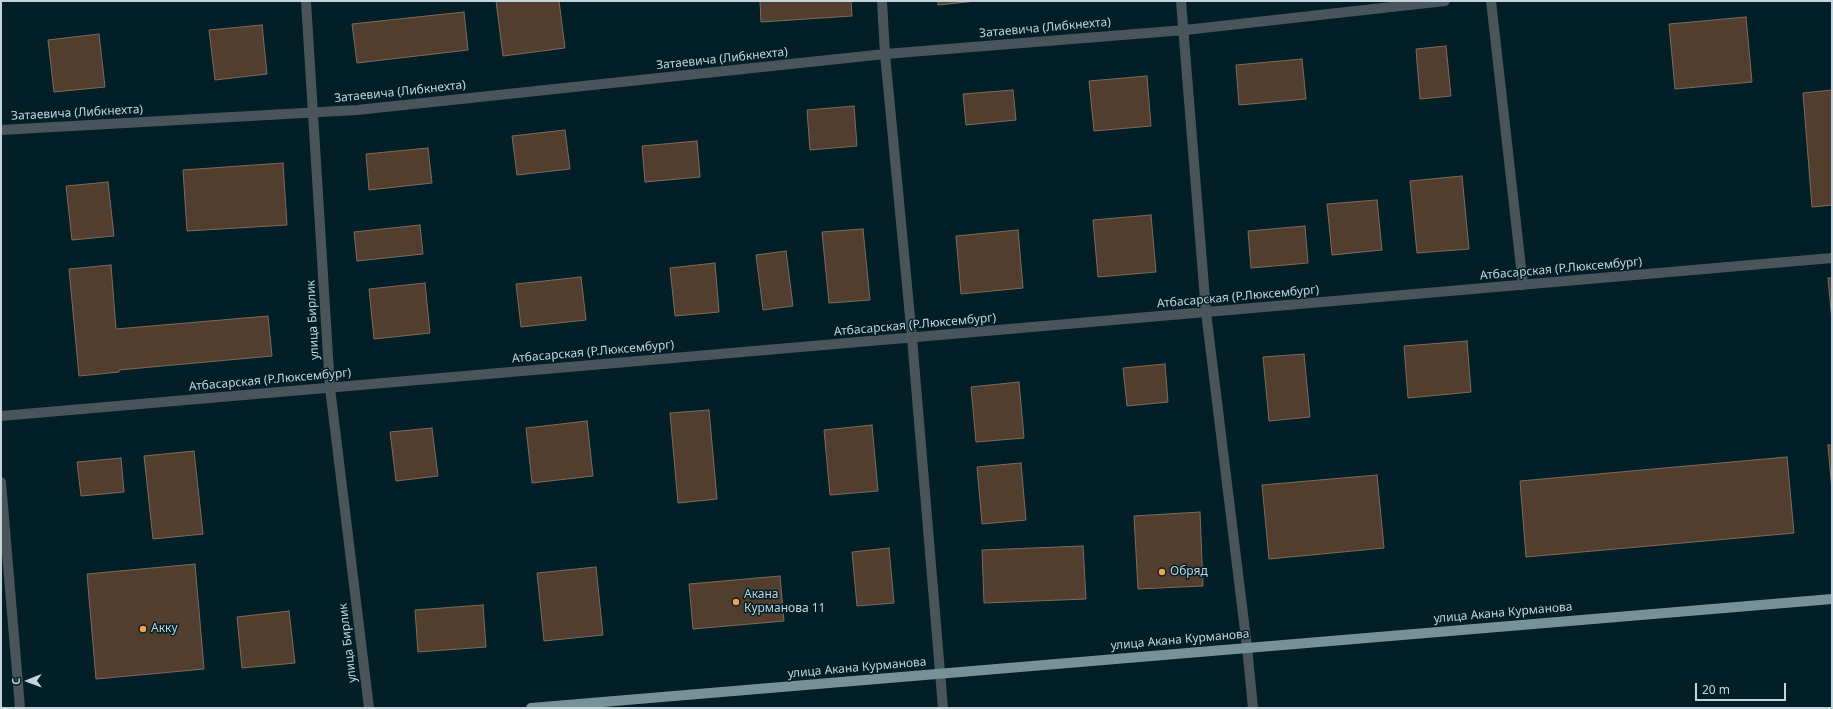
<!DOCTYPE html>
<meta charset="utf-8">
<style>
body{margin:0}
#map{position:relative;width:1833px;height:709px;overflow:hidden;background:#021f27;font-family:"Noto Sans",sans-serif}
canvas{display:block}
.frame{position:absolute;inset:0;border:2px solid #c5d4da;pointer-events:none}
.north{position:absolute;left:8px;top:661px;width:40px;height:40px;-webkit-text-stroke:3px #021f27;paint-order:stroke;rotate:269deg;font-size:11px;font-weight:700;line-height:16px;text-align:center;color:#c5d4da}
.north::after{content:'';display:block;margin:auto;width:14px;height:18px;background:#c5d4da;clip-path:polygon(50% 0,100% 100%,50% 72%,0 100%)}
.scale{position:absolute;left:1695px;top:683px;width:91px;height:18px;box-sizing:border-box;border:2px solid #c5d4da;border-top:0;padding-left:5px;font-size:12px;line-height:14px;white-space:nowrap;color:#c5d4da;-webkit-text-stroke:3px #021f27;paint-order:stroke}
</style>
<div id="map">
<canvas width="1833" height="709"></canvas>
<div class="frame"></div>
<div class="north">С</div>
<div class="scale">20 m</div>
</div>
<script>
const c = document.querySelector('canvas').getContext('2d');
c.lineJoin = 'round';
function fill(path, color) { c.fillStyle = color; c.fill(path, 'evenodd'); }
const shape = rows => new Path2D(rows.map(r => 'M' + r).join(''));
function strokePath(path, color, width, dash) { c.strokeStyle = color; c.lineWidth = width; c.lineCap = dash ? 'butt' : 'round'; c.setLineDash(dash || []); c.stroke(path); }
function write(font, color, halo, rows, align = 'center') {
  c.font = font + ' "Noto Sans",sans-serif'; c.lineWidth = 3; c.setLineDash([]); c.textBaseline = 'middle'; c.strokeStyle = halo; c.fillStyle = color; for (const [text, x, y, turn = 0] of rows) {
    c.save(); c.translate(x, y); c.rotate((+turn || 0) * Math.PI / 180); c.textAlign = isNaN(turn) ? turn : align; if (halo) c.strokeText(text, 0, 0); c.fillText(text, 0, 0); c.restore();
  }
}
const building = shape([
 [496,1,559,1,565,48,503,56,496,1],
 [760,1,851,1,852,16,761,22,760,1],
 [938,1,976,1,938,5,938,1],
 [464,12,468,50,357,63,352,24,464,12],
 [1746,17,1752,82,1675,89,1669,24,1746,17],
 [262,25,267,74,215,80,209,30,262,25],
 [99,34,105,87,54,92,48,40,99,34],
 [1446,46,1451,96,1420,99,1416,49,1446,46],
 [1302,59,1306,99,1239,105,1236,65,1302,59],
 [1147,76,1151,126,1094,131,1089,81,1147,76],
 [1013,90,1016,120,966,125,963,94,1013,90],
 [1832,90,1832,205,1812,207,1803,93,1832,90],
 [854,106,857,146,810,150,807,110,854,106],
 [565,130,570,169,517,175,512,136,565,130],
 [697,141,700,177,645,182,642,146,697,141],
 [428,148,432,183,369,190,366,154,428,148],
 [283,163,287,225,187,231,183,170,283,163],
 [1462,176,1469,249,1417,253,1410,181,1462,176],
 [108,182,114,236,72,240,66,186,108,182],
 [1377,200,1382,250,1332,255,1327,204,1377,200],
 [1151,215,1156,272,1098,277,1093,220,1151,215],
 [420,225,423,254,357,261,354,232,420,225],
 [1305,226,1308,263,1251,268,1248,231,1305,226],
 [863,229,870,300,829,303,822,232,863,229],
 [1018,230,1023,288,961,294,956,236,1018,230],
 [786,251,793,306,763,310,756,255,786,251],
 [715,263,719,312,675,316,670,268,715,263],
 [111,265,116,329,268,316,272,356,119,370,119,372,79,376,69,269,111,265],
 [581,277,586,320,521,327,516,284,581,277],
 [1828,278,1832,278,1832,321,1828,278],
 [425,283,430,333,374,339,369,289,425,283],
 [1467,341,1471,392,1408,398,1404,346,1467,341],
 [1304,354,1310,417,1269,421,1263,357,1304,354],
 [1165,364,1168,402,1127,406,1123,368,1165,364],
 [1019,382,1024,438,976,442,971,387,1019,382],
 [709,410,717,499,678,503,670,413,709,410],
 [587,421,593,476,532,483,526,428,587,421],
 [872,425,878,491,830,495,824,430,872,425],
 [432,428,438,476,396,481,390,432,432,428],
 [1828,445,1832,445,1832,491,1828,445],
 [194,451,203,534,153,539,144,456,194,451],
 [1787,457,1794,533,1526,557,1520,481,1787,457],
 [121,458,124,492,81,496,77,462,121,458],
 [1021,463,1026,520,982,524,977,467,1021,463],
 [1377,475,1384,548,1269,559,1262,485,1377,475],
 [1200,512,1203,586,1138,589,1134,516,1200,512],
 [1083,546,1086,599,984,603,982,550,1083,546],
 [889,548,894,603,857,606,852,552,889,548],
 [195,564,204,669,96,679,87,574,195,564],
 [596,567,603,635,544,641,537,573,596,567],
 [780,576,784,621,693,629,689,584,780,576],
 [483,605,486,647,418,652,415,610,483,605],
 [289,611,295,663,242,668,237,617,289,611]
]);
fill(building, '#513e2e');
strokePath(building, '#806b59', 1);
strokePath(shape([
 [306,1,330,388,369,708],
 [882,1,885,54,912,338,943,708],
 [1181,1,1206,312,1247,647,1253,708],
 [1491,1,1523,285],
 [1,130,357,110,885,54,1185,30,1445,1],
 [1,416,1832,258],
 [1,482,20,708]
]), '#49555a', 10);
strokePath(shape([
 [531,708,1832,599]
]), '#779199', 10);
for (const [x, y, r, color] of [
 [1162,572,4,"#f9a04c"],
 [736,602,4,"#f9a04c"],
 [143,629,4,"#f9a04c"]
]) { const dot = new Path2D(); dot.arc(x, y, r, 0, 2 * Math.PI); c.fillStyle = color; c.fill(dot); strokePath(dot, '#021f27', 1.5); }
write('12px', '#c5d4da', '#021f27', [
 ["Затаевича (Либкнехта)",1045,28,-5],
 ["Затаевича (Либкнехта)",722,59,-6],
 ["Затаевича (Либкнехта)",400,92,-6],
 ["Затаевича (Либкнехта)",77,113,-3],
 ["Атбасарская (Р.Люксембург)",1561,269,-5],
 ["Атбасарская (Р.Люксембург)",1238,297,-5],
 ["улица Бирлик",313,320,-93],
 ["Атбасарская (Р.Люксембург)",915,325,-5],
 ["Атбасарская (Р.Люксембург)",593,352,-5],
 ["Атбасарская (Р.Люксембург)",270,380,-5],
 ["улица Акана Курманова",1503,613,-5],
 ["улица Акана Курманова",1180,640,-5],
 ["улица Бирлик",348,643,-97],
 ["улица Акана Курманова",857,668,-5]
]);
write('12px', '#c5d4da', '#021f27', [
 ["Обряд",1170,572],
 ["Акана",744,595],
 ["Курманова 11",744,609],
 ["Акку",151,629]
], 'left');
</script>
